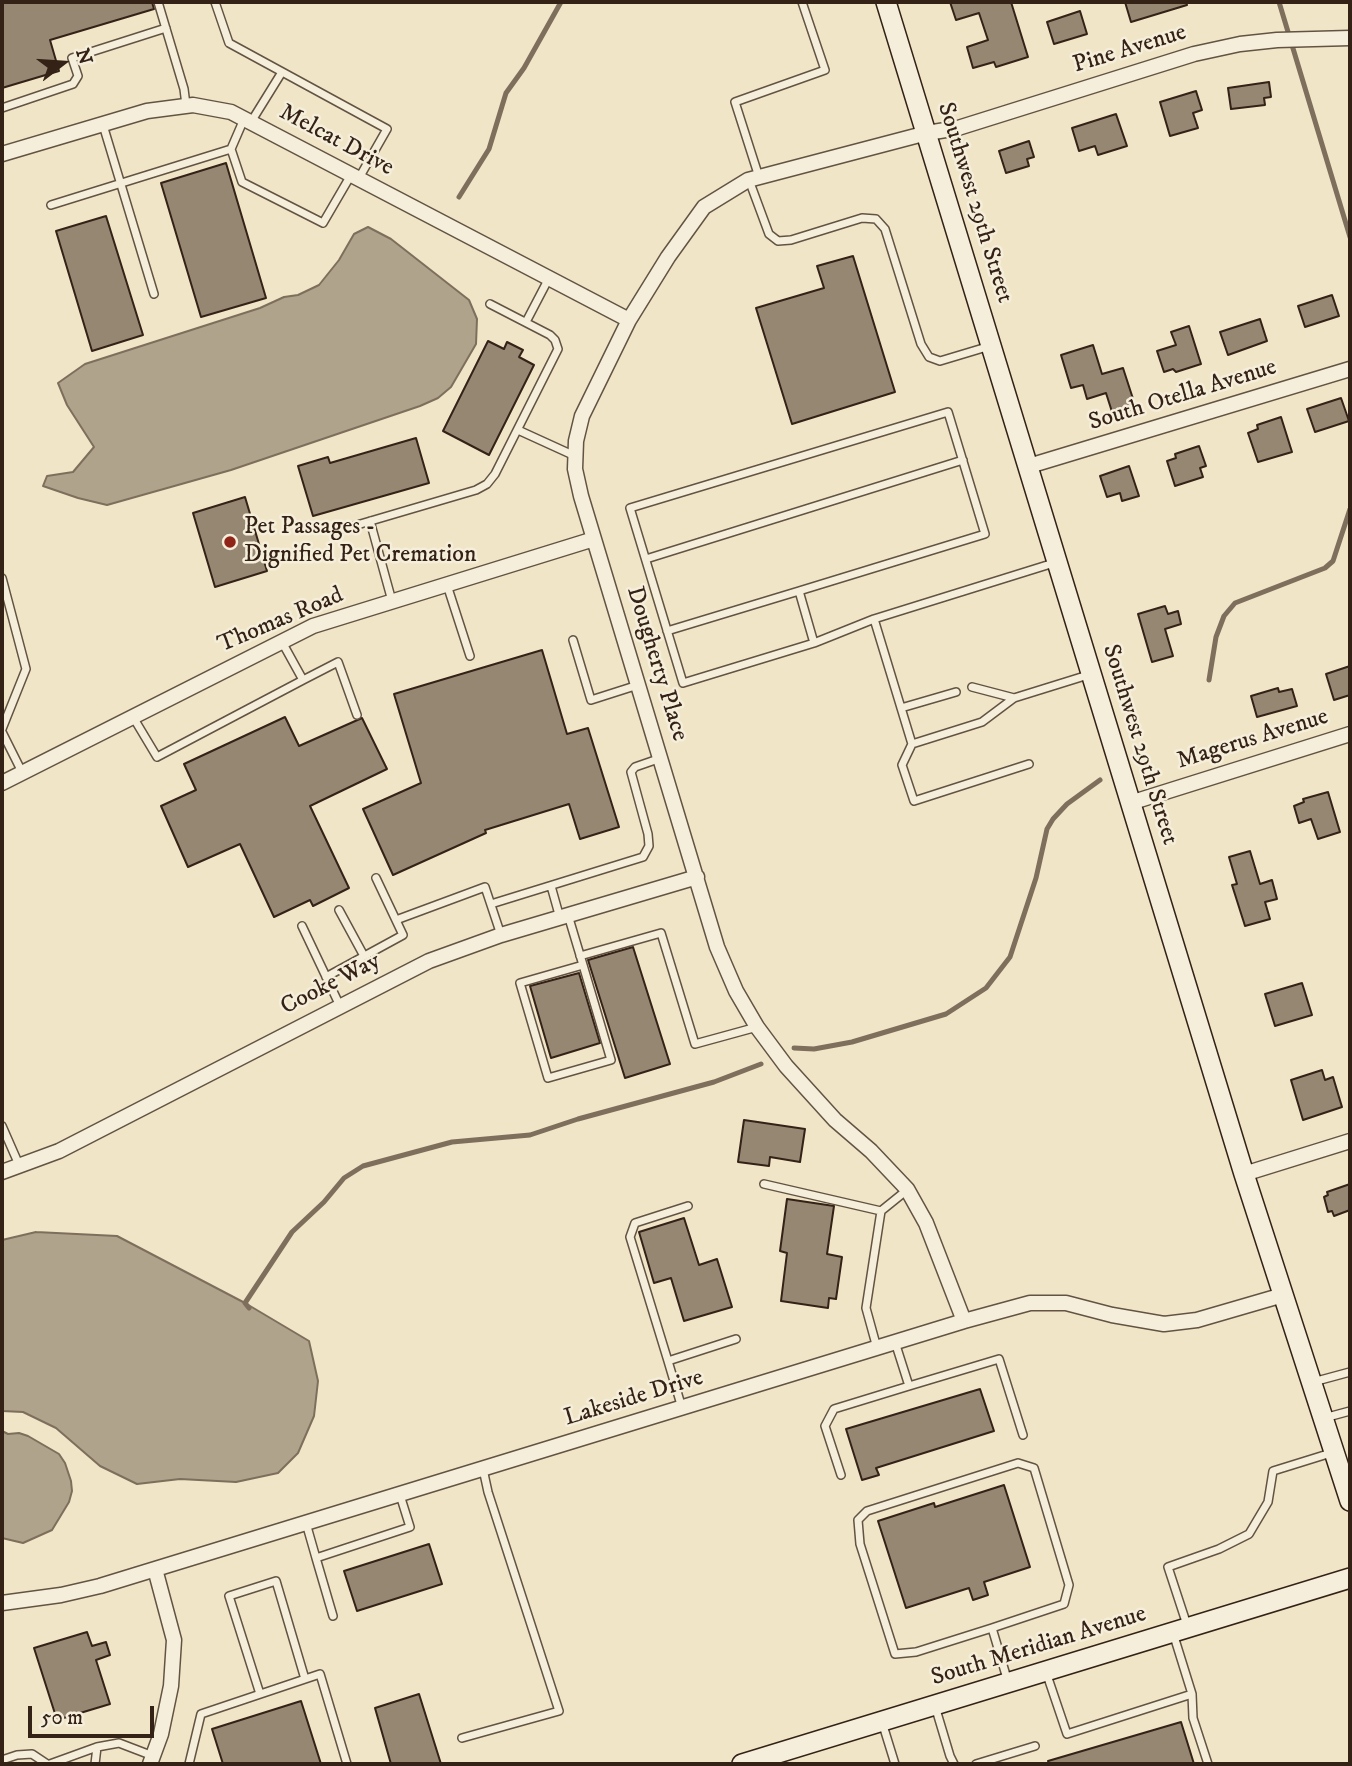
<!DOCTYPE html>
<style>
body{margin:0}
#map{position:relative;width:1352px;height:1766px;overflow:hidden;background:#f0e5c7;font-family:"IM FELL DW Pica",serif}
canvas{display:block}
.frame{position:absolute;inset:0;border:4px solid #342217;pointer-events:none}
.north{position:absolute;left:28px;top:28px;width:70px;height:70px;-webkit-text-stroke:5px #f5eedb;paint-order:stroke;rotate:73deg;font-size:19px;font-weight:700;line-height:28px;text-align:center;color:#342217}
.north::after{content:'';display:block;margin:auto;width:24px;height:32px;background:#342217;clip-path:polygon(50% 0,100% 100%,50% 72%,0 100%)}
.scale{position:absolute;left:28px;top:1706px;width:126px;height:32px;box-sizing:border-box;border:4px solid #342217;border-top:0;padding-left:9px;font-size:21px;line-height:24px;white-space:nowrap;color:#342217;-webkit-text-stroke:5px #f5eedb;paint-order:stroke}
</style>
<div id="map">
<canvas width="1352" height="1766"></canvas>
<div class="frame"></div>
<div class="north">N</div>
<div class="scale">50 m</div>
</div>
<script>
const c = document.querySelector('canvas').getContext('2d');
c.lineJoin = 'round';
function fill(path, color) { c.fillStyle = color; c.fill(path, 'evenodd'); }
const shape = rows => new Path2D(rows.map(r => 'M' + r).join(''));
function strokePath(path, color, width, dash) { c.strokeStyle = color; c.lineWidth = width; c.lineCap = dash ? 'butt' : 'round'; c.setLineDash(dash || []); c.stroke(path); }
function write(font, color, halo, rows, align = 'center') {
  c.font = font + ' "IM FELL DW Pica",serif'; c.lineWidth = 5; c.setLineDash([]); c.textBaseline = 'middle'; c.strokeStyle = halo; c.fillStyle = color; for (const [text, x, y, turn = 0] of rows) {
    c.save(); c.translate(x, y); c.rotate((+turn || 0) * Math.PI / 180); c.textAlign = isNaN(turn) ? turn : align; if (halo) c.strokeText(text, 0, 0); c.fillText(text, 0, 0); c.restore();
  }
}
const water = shape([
 [368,227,391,239,469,300,477,319,476,344,451,387,438,398,420,406,231,470,107,505,78,498,43,486,47,476,73,472,94,447,67,405,58,383,85,364,260,308,284,297,298,295,319,285,339,260,354,234,368,227],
 [36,1232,117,1236,245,1303,309,1341,318,1381,314,1416,298,1453,278,1473,236,1482,180,1479,137,1484,100,1466,56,1428,23,1412,2,1411,2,1240,36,1232],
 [2,1431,8,1434,19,1433,28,1436,59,1454,65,1463,71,1481,72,1491,69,1502,52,1530,23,1543,2,1538,2,1431]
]);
fill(water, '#b0a38b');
strokePath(water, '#7e6f5d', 2);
strokePath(shape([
 [1279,2,1350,237],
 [459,197,489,149,506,93,524,68,561,2],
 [1209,680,1216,637,1224,616,1235,603,1325,568,1333,561,1350,509],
 [794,1048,814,1049,852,1042,946,1014,986,988,1010,957,1036,878,1047,829,1053,819,1067,804,1100,780],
 [249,1308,245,1303,292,1232,324,1202,344,1178,363,1166,452,1142,530,1135,578,1119,714,1082,761,1064]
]), '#7e6f5d', 5);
const building = shape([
 [2,2,152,2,154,9,50,40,59,71,2,88,2,2],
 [950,2,1011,2,1028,57,996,67,994,62,973,68,967,47,988,40,979,13,956,20,950,2],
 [1125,2,1186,2,1187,5,1131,22,1125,2],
 [1080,11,1087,34,1054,44,1047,22,1080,11],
 [1269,82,1271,97,1264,98,1265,105,1231,109,1228,88,1269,82],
 [1196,91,1202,110,1193,113,1198,128,1170,136,1160,102,1196,91],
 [1116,114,1127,146,1098,155,1095,146,1079,151,1072,128,1116,114],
 [1029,141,1034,157,1027,159,1029,166,1006,173,999,151,1029,141],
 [226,163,266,298,201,317,161,183,226,163],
 [106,216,143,335,92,351,56,231,106,216],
 [853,256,895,392,792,424,756,308,824,288,817,266,853,256],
 [1332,295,1339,316,1305,327,1298,306,1332,295],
 [1260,319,1267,341,1228,355,1220,332,1260,319],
 [1189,326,1201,364,1176,372,1173,369,1164,372,1157,351,1176,345,1171,332,1189,326],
 [488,341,504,349,507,342,523,350,519,357,534,365,489,455,443,431,488,341],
 [1093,345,1102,374,1123,368,1136,408,1113,415,1106,393,1087,399,1083,385,1071,388,1061,355,1093,345],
 [1341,398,1349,421,1315,432,1307,409,1341,398],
 [1281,417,1292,452,1258,462,1248,433,1258,429,1257,425,1281,417],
 [416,438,429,483,313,516,298,466,328,457,330,463,416,438],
 [1199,446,1206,466,1200,468,1203,477,1175,486,1167,461,1176,458,1175,454,1199,446],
 [1129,466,1139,496,1122,501,1120,493,1107,497,1100,476,1129,466],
 [245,497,267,571,215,587,193,513,245,497],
 [1165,606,1168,614,1178,611,1181,624,1165,629,1173,656,1152,662,1138,614,1165,606],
 [542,650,567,734,588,728,619,827,580,839,569,804,485,830,486,833,393,875,363,809,421,783,394,694,542,650],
 [1350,666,1350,695,1334,700,1326,674,1350,666],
 [1278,688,1279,692,1292,689,1297,706,1257,717,1251,696,1278,688],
 [285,717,299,746,362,718,387,769,310,806,349,888,313,906,310,900,274,917,240,844,188,867,161,806,196,790,184,764,285,717],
 [1328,792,1340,832,1318,839,1311,819,1299,823,1294,806,1304,802,1303,799,1328,792],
 [1250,851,1260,884,1272,880,1277,899,1265,902,1270,919,1245,926,1232,885,1237,884,1229,857,1250,851],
 [633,947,670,1064,625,1078,588,960,633,947],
 [579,973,600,1043,551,1058,530,986,579,973],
 [1302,983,1312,1015,1275,1026,1265,994,1302,983],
 [1322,1070,1325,1080,1333,1077,1342,1107,1303,1120,1291,1080,1322,1070],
 [744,1120,805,1129,800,1162,770,1157,769,1166,738,1162,744,1120],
 [1350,1184,1350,1210,1334,1216,1332,1211,1328,1212,1324,1197,1328,1195,1327,1192,1350,1184],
 [787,1199,834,1206,827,1254,842,1257,836,1299,829,1298,828,1308,781,1301,787,1253,780,1251,787,1199],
 [684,1218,699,1265,717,1259,732,1307,684,1321,671,1278,654,1283,639,1232,684,1218],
 [980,1389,994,1431,876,1468,879,1475,862,1480,846,1429,980,1389],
 [1004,1485,1030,1567,984,1582,988,1595,973,1600,969,1588,906,1608,878,1521,934,1503,935,1507,1004,1485],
 [429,1544,442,1584,357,1611,344,1571,429,1544],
 [87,1632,92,1646,106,1642,110,1655,96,1660,110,1704,57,1720,34,1648,87,1632],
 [419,1694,441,1764,391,1764,375,1708,419,1694],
 [301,1701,321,1764,223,1764,212,1729,301,1701],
 [1181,1722,1194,1764,1049,1764,1048,1761,1181,1722]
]);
fill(building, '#968773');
strokePath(building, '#342217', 2);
const lane = shape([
 [158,2,184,89,186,105],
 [215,2,229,43,387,129,359,178],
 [2,108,73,84,78,76,72,58,166,28],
 [251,122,282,72],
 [103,125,154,294],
 [231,149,244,119],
 [759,177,735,102,825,70,802,2],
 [749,180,769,234,778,241,791,240,862,218,876,219,885,229,921,344,929,357,940,361,990,346],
 [51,205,231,149,242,182,323,223,351,175],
 [526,322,549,278],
 [518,430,575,456],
 [370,521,392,601],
 [340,530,476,490,487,484,495,474,558,349,555,340,550,335,490,304],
 [646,559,963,460],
 [1057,562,874,619,912,744,982,722,1014,698,1088,675],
 [2,578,26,669,2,729],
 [447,585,470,656],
 [667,631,799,591],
 [573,640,591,700,638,685],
 [814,643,799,591,985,534,948,412,630,508,683,683,814,643,874,619],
 [303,680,338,662,357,715],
 [972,687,1014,698],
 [901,708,956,692],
 [133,717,157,757,303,680,282,642],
 [2,732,22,772],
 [912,744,902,765,914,801,1029,764],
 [551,886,560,918],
 [491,904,643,857,649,846,648,834,631,772,635,767,661,758],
 [339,910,364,956],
 [568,915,583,965,611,1060,548,1078,520,983,583,965],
 [396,920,485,887,501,935],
 [302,926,340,1006],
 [580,956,661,933,695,1044,757,1027],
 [326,977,403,935,376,878],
 [2,1126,20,1167],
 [764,1184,881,1211],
 [895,1342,909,1386,999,1359,1023,1435],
 [877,1348,866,1308,881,1211,907,1190],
 [668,1361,630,1237,635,1223,688,1206],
 [1313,1382,1350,1372],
 [682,1408,668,1361,736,1339],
 [1324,1418,1350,1411],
 [841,1475,825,1426,834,1409,909,1386],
 [306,1523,316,1558,410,1527,400,1495],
 [316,1558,333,1616],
 [1187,1625,1168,1567,1219,1549,1249,1534,1268,1502,1273,1471,1331,1453],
 [992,1628,916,1652,895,1654,860,1544,858,1520,867,1511,1018,1463,1034,1468,1069,1585,1064,1604,992,1628,1008,1682],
 [1046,1672,1067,1734,1192,1694,1173,1633],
 [260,1694,229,1596,276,1581,305,1679],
 [1192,1694,1193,1718,1208,1764],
 [935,1706,950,1756,954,1764],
 [882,1722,895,1764],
 [462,1738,559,1711,488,1492,483,1469],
 [2,1760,17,1755,32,1754,47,1764],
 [50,1764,97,1747,119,1743,153,1756],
 [95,1764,97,1747],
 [189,1764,201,1714,320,1674,347,1764],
 [976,1764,1035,1746]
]);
const street = shape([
 [2,154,147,111,193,105,231,112,629,320],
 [1029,466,1350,369],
 [2,783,313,626,594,539],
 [1130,803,1350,734],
 [2,1172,59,1151,429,961,501,935,697,877],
 [1244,1174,1350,1141],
 [964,1321,926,1223,907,1189,871,1151,835,1120,786,1066,757,1027,736,991,717,947,581,496,575,469,576,441,582,416,629,320,668,257,704,207,748,180,927,133,958,128,1194,54,1240,44,1277,40,1350,38],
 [2,1603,61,1595,100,1586,964,1321,1030,1303,1066,1303,1112,1315,1164,1324,1197,1320,1283,1295],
 [150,1764,161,1734,171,1686,174,1640,155,1569]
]);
const secondary = shape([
 [886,2,1244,1174,1350,1501],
 [742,1764,1350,1578]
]);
strokePath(lane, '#635343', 10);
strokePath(street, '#635343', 17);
strokePath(secondary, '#342217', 22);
strokePath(lane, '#f5eedb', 7);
strokePath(street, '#f5eedb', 14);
strokePath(secondary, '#f5eedb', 19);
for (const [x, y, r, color] of [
 [230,542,7,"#8f2418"]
]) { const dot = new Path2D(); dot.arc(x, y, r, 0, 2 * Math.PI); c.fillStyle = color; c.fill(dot); strokePath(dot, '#f5eedb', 2.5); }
write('24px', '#342217', '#f5eedb', [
 ["Pine Avenue",1130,50,-17],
 ["Melcat Drive",336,141,28],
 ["Southwest 29th Street",974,203,73],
 ["South Otella Avenue",1183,396,-17],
 ["Thomas Road",281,621,-23],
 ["Dougherty Place",656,664,73],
 ["Magerus Avenue",1253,740,-17],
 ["Southwest 29th Street",1139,745,73],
 ["Cooke Way",331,985,-27],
 ["Lakeside Drive",634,1399,-17],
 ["South Meridian Avenue",1039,1647,-17]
]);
write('24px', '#342217', '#f5eedb', [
 ["Pet Passages -",244,528],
 ["Dignified Pet Cremation",244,556]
], 'left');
</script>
